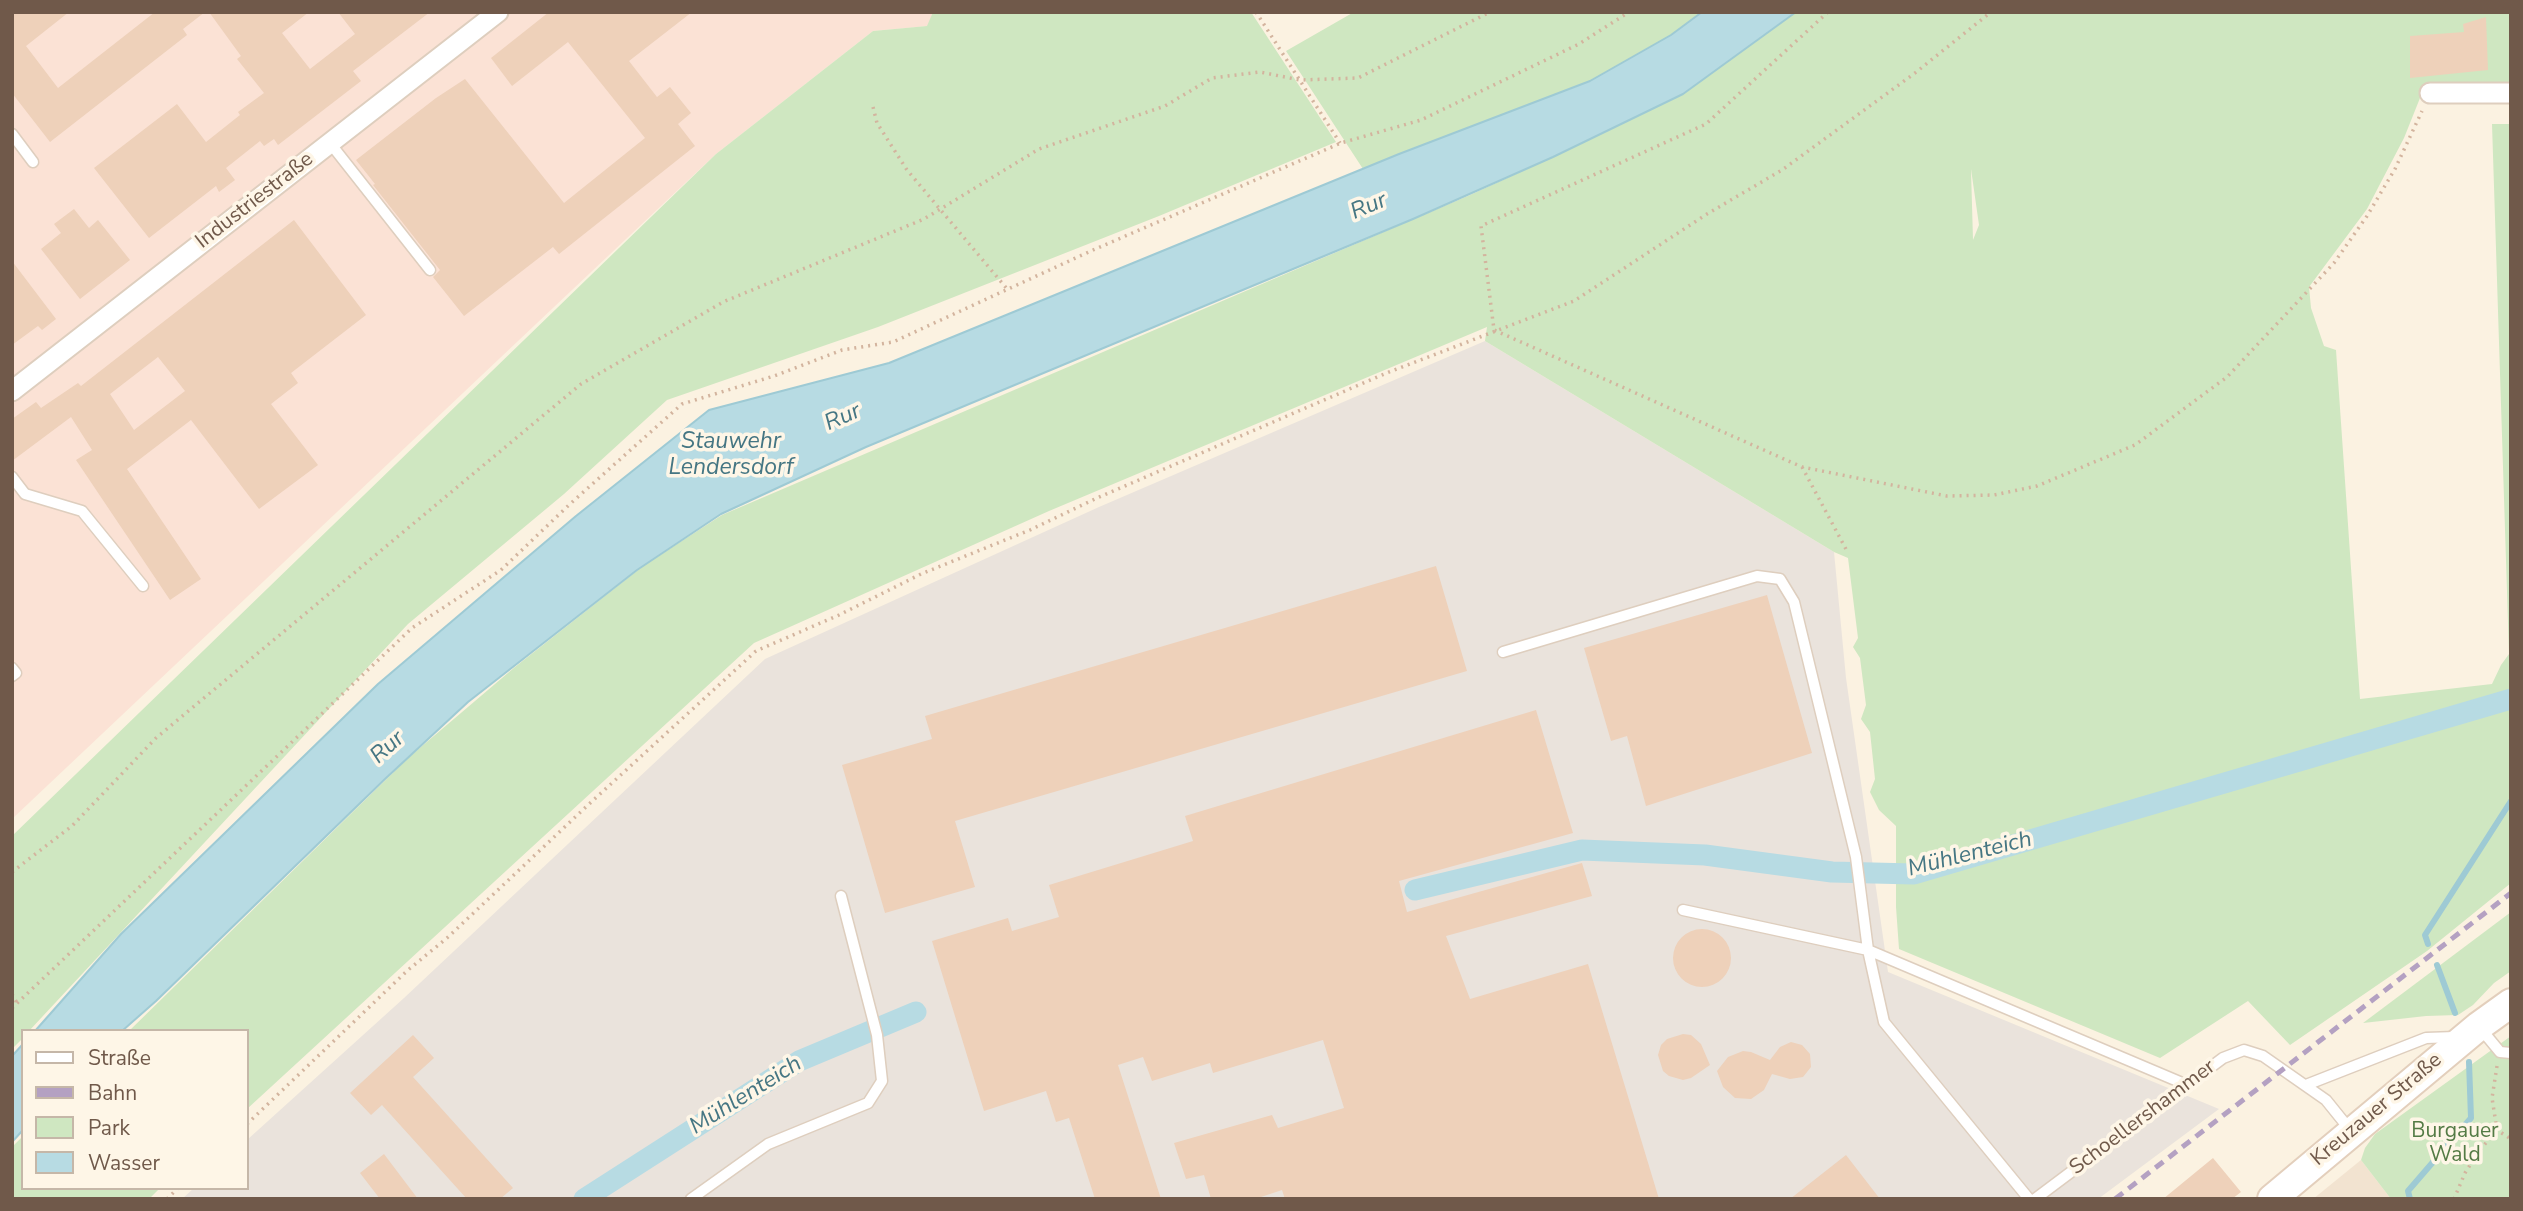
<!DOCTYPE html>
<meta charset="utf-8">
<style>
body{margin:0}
#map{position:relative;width:2523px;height:1211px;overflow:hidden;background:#fbf2e1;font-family:"Nunito Sans",sans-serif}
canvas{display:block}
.frame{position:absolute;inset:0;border:14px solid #70594a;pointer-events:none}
.legend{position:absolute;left:21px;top:1029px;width:228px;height:161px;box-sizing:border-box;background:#fef6e7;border:2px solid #c5b7a8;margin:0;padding:9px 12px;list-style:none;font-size:21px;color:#70594a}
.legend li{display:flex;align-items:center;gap:14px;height:35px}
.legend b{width:35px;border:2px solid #c5b7a8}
</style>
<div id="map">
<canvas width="2523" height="1211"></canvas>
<div class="frame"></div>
<ul class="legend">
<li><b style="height:9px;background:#fff"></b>Straße</li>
<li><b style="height:9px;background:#b4a1c2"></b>Bahn</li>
<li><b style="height:19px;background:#cfe7c1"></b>Park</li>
<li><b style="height:19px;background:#b7dbe3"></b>Wasser</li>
</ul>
</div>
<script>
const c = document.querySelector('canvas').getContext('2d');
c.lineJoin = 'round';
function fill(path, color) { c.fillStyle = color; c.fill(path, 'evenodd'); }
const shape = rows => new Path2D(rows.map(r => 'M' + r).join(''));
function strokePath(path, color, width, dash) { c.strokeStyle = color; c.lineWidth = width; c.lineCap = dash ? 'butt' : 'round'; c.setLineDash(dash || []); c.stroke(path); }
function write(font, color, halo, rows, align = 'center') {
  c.font = font + ' "Nunito Sans",sans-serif'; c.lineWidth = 7; c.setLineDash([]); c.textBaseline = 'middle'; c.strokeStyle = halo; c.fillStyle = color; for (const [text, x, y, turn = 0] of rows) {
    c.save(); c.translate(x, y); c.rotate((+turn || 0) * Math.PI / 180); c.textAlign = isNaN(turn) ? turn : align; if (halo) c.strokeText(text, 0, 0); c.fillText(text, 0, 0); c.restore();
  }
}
fill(shape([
 [2361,1160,2391,1199,2313,1199]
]), '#f2e3d0');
fill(shape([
 [12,12,933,12,928,26,873,31,716,154,12,819]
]), '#fbe2d5');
fill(shape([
 [1485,341,1834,552,1846,678,1888,972,2219,1109,2098,1199,182,1199,194,1188,247,1188,247,1140,404,998,765,659,1099,507]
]), '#eae3dc');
fill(shape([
 [933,12,1251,12,1336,142,1159,216,878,327,667,400,564,494,408,624,29,1031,23,1031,23,1038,12,1049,12,836,716,154,873,31,927,26],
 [1354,12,1702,12,1671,35,1590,81,1363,169,1286,51],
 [1796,12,2509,12,2511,82,2426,83,2404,138,2367,209,2309,287,2311,308,2324,346,2336,350,2360,699,2492,684,2501,665,2509,654,2492,124,2511,124,2511,883,2427,951,2290,1045,2248,1001,2160,1058,1899,949,1896,907,1896,826,1879,810,1870,792,1875,779,1870,732,1861,719,1866,705,1860,658,1853,647,1858,638,1848,558,1834,552,1485,341,1487,327,1049,511,754,643,247,1109,247,1031,129,1031,408,758,515,667,643,566,722,515,1470,195,1553,157,1683,94],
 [1971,169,1979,225,1973,240,1971,170],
 [2511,912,2511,971,2494,983,2473,1005,2458,1015,2426,1016,2363,1023],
 [2511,1036,2511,1199,2391,1199,2361,1160,2365,1148,2375,1134],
 [23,1136,23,1188,160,1188,149,1199,12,1199,12,1147]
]), '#cfe7c1');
const water = shape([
 [1702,12,1796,12,1683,94,1553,157,1413,219,866,447,721,514,637,570,468,702,385,779,156,1001,122,1031,35,1031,121,934,378,684,576,516,709,410,889,363,1399,154,1590,81,1671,35,1702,12],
 [23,1044,23,1130,12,1142,12,1056,23,1044]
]);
fill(water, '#b7dbe3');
strokePath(water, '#9ecad4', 2);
strokePath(shape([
 [2428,944,2425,935,2511,801],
 [2437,965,2455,1013],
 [2410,1199,2408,1191,2471,1118,2469,1062]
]), '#9ecad4', 6);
strokePath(shape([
 [1415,890,1582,850,1705,855,1832,872,1914,874,2511,699],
 [584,1199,799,1061,916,1012]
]), '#b7dbe3', 21);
fill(shape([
 [12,12,69,12,26,46,58,88,155,12,205,12,183,29,187,35,50,142,12,93],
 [209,12,309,12,282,33,310,69,355,34,338,12,430,12,353,71,361,81,278,145,274,139,264,146,260,141,226,168,235,180,219,192,216,186,149,238,94,168,177,104,206,142,240,115,238,112,264,93,237,59,241,56],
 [549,12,692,12,629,61,657,97,670,87,691,113,678,124,695,146,559,254,553,247,464,316,433,277,440,270,373,185,375,184,356,160,436,98,465,79,564,203,645,138,568,42,512,86,491,58],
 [2486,17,2488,70,2410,78,2410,36,2464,32,2463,24],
 [74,209,89,228,98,220,130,260,80,299,41,249,61,233,54,224],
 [294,220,366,315,291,373,298,383,271,404,318,465,259,509,191,420,127,469,201,579,170,600,76,460,92,450,71,417,12,461,12,419,36,402,41,408,78,383,81,386],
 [158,357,185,391,134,430,110,394],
 [12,261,56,319,42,330,38,326,12,345],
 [1436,566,1467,671,955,821,975,887,885,913,842,765,932,739,925,716],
 [1767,595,1812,753,1646,806,1627,736,1611,741,1584,648],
 [1536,710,1573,833,1399,881,1407,912,1582,863,1592,896,1446,936,1470,999,1588,964,1659,1199,1285,1199,1282,1190,1255,1199,1211,1199,1204,1175,1186,1179,1174,1143,1272,1115,1278,1128,1344,1108,1323,1040,1213,1073,1210,1063,1152,1081,1143,1057,1118,1065,1161,1199,1095,1199,1069,1118,1056,1122,1046,1091,984,1111,932,941,1008,918,1012,931,1059,917,1049,885,1193,841,1185,816],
 '1673 958a29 29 0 1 1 58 0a29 29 0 1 1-58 0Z',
 [1683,1034,1691,1035,1701,1044,1710,1065,1691,1078,1683,1080,1669,1076,1663,1071,1658,1055,1661,1045,1667,1039],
 [413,1035,434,1058,413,1077,513,1188,500,1199,467,1199,382,1105,371,1115,350,1093],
 [1791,1042,1802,1045,1810,1054,1811,1067,1803,1077,1790,1079,1772,1074,1764,1090,1751,1099,1735,1098,1723,1087,1717,1071,1728,1057,1743,1051,1751,1052,1770,1060,1780,1047],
 [384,1154,418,1199,380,1199,360,1173],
 [1846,1155,1880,1199,1790,1199],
 [2213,1158,2241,1192,2232,1199,2163,1199]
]), '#eed1ba');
const lane = shape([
 [12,134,33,162],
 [330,143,430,270],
 [12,477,25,494,82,511,143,586],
 [1503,652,1757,576,1780,579,1794,602,1856,857,1868,950,1884,1022,2029,1199],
 [12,668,16,673,12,676],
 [1683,910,1868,950,2187,1085],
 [2481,1029,2500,1052,2511,1053],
 [2306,1085,2426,1038,2455,1037],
 [691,1199,768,1144,868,1103,882,1081,877,1035,841,896],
 [2035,1199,2223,1058,2244,1050,2263,1056,2326,1100,2351,1131]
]);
const street = shape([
 [2430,93,2511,93],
 [12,391,498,12]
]);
const secondary = shape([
 [2272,1199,2479,1026,2511,1003]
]);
strokePath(lane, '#decebe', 13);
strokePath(street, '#decebe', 23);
strokePath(secondary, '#e3cfbc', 32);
strokePath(shape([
 [1256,12,1340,143],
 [1828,12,1706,124,1481,226,1494,330,1802,467,1947,496,1994,495,2037,486,2135,445,2227,377,2334,263,2367,216,2395,169,2422,111],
 [873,107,877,123,907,170,1008,290],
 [1802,467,1847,551],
 [12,872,72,826,156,738,581,384,723,302,924,219,1039,149,1165,106,1212,78,1260,72,1300,80,1358,78,1490,12],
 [12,994,17,1003],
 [12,1008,412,628,501,570,570,504,682,404,774,376,842,350,893,342,1093,250,1341,143,1421,120,1579,44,1629,12],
 [2497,1066,2492,1098,2497,1130,2511,1139],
 [247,1124,408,970,447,938,588,805,756,651,839,615,921,574,1030,530,1097,498,1389,372,1574,301,1707,214,1782,170,1915,73,1991,12],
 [167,1199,178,1188],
 [2454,1199,2465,1173,2479,1151,2497,1130]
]), '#d3b49e', 3.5, [2, 5]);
strokePath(lane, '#fff', 10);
strokePath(street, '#fff', 19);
strokePath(secondary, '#fff', 28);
strokePath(shape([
 [2115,1199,2511,893]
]), '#b4a1c2', 5, [10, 7]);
write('21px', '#70594a', '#fef6e7', [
 ["Industriestraße",255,201,-38],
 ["Kreuzauer Straße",2377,1110,-40],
 ["Schoellershammer",2143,1118,-37]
]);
write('21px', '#547b45', '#fef6e7', [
 ["Burgauer",2455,1132],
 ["Wald",2455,1156]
]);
write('italic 23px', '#457683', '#fef6e7', [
 ["Rur",1369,207,-23],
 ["Rur",843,418,-24],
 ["Stauwehr",731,442],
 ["Lendersdorf",731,468],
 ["Rur",388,748,-42],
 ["Mühlenteich",1970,855,-14],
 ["Mühlenteich",746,1096,-32]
]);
</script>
